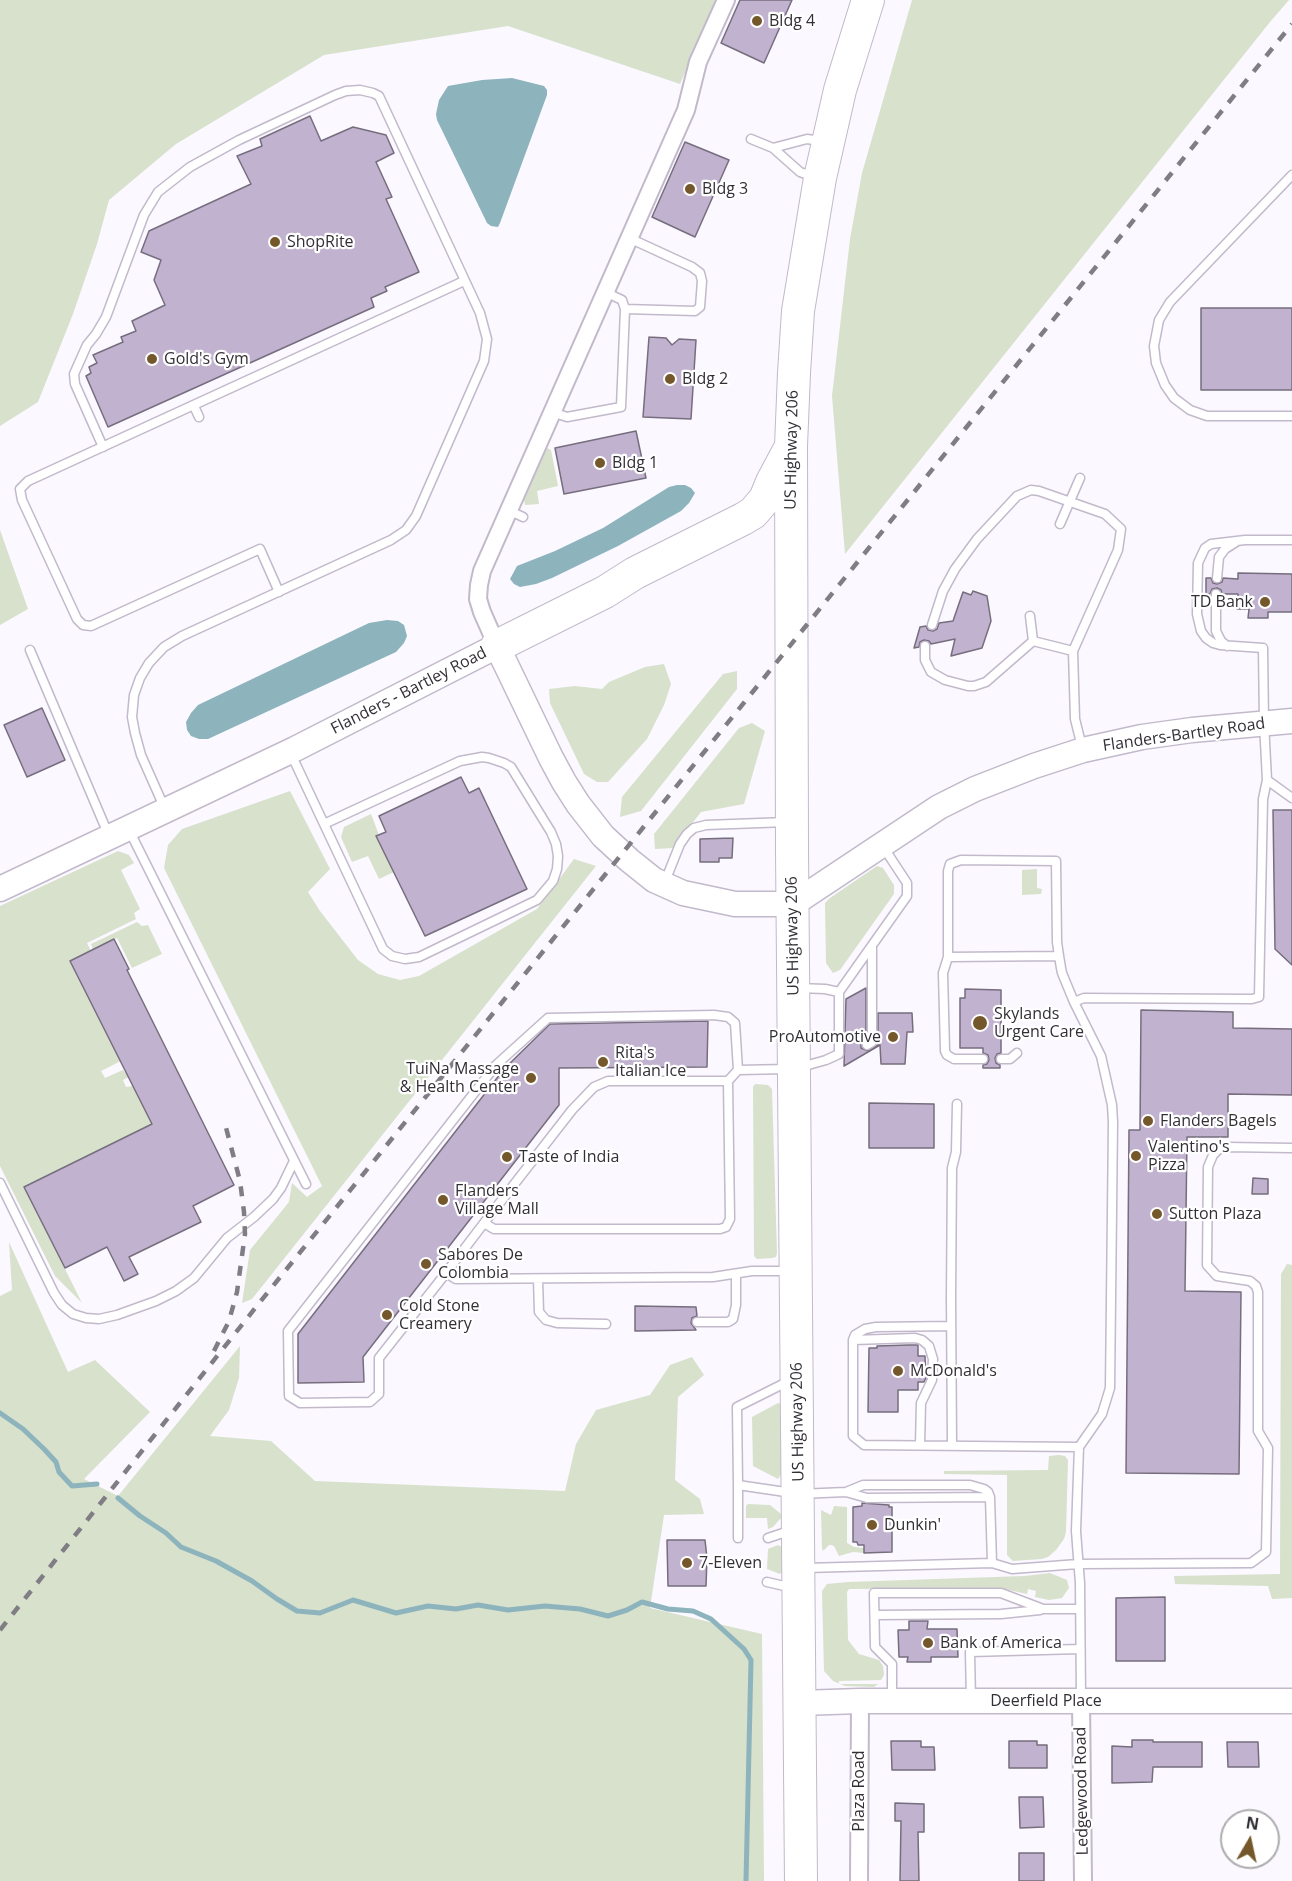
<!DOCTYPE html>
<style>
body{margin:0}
#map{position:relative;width:1292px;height:1881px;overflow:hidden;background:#fbf8ff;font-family:"Open Sans",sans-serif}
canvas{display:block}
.north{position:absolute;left:1220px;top:1809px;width:60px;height:60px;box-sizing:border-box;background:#fff;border:2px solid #adacaf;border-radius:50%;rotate:9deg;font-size:16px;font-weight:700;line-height:24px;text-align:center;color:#332f36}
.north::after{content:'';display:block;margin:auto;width:21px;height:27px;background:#74572a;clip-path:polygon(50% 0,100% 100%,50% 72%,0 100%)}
</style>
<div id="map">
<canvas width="1292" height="1881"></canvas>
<div class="north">N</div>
</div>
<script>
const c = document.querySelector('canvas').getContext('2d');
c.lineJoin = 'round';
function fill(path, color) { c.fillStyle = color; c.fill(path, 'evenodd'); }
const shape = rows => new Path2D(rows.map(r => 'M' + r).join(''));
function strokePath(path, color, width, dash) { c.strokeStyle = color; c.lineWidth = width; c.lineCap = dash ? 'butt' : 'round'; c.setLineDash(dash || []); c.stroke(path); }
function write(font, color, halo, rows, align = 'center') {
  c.font = font + ' "Open Sans",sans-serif'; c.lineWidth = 4.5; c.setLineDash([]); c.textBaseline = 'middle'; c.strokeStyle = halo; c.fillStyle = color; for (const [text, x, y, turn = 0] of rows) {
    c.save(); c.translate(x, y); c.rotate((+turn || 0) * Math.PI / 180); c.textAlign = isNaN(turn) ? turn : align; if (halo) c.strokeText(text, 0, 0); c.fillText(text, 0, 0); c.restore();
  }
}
fill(shape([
 [0,0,716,0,680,84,508,26,324,55,176,144,109,200,97,244,73,314,38,402,0,426],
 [912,0,1289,0,1270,22,845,554,832,396,850,239,862,173],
 [547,448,551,450,558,486,537,491,539,504,525,505,524,500],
 [0,530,28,609,0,625],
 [664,664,671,684,664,705,647,739,608,782,597,782,584,774,550,703,549,689,575,686,602,689,609,682,645,667],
 [737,671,737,689,641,811,620,817,622,797,723,674],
 [752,723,765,731,744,804,701,812,673,848,655,849,654,834,739,728],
 [290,791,330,869,308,892,320,911,358,960,378,974,400,980,419,976,537,909,574,859,596,866,252,1299,242,1303,250,1250,289,1202,292,1183,307,1197,322,1186,164,868,168,845,182,829],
 [371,814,379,835,377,836,394,872,379,879,368,856,352,862,341,837,344,827],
 [118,851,129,855,134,863,121,870,140,909,134,913,136,919,87,943,91,951,121,1061,101,1071,105,1078,123,1070,129,1077,123,1080,126,1087,133,1086,154,1128,138,1131,24,1187,82,1303,55,1276,0,1166,0,906],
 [877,866,883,868,894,885,894,894,840,970,833,973,826,963,825,903,830,898],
 [1037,869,1037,888,1042,889,1041,894,1022,895,1022,870],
 [137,922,142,926,148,925,162,954,132,968,117,938,93,950,91,944],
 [755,1084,768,1085,772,1089,777,1253,776,1257,772,1258,757,1259,754,1256,753,1087],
 [9,1242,68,1372,95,1360,150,1412,84,1479,118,1496,240,1346,239,1378,229,1410,210,1436,271,1441,315,1481,565,1491,576,1444,596,1410,650,1395,670,1365,692,1357,704,1375,678,1397,675,1480,700,1499,704,1514,664,1515,650,1608,762,1634,764,1881,0,1881,0,1296,12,1290],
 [1287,1264,1292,1265,1292,1598,1272,1599,1268,1586,1175,1584,1174,1576,1280,1574,1281,1274],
 [778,1403,781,1404,782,1473,778,1479,753,1466,752,1417],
 [1059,1455,1065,1456,1068,1460,1066,1532,1064,1539,1056,1550,1048,1557,1042,1559,1013,1561,1007,1555,1007,1475,944,1474,944,1471,1048,1470,1049,1456],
 [748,1504,770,1505,781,1514,781,1518,773,1527,768,1529,767,1518,746,1518,746,1506],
 [834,1506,847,1507,847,1543,854,1547,864,1548,864,1553,853,1552,839,1556,834,1546,831,1545,829,1545,823,1551,822,1548,821,1510,831,1515],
 [778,1545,782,1547,782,1572,780,1574,767,1569,768,1549],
 [1050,1573,1067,1580,1069,1588,1062,1598,1049,1600,1035,1597,1036,1591,1028,1589,1027,1594,1000,1588,849,1589,847,1592,848,1640,859,1654,879,1660,883,1666,884,1675,881,1680,839,1681,839,1684,878,1684,874,1687,845,1686,833,1681,824,1671,822,1591,827,1584,848,1582,1025,1576]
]), '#d7e1cc');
fill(shape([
 [512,78,544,86,547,90,547,95,500,223,498,227,491,226,487,223,437,120,436,114,439,100,448,86,482,80],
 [677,485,685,485,691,488,695,493,689,503,681,511,618,546,552,578,536,584,520,587,514,584,510,579,517,566,555,551,603,528,669,487],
 [387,620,398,621,404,625,407,636,404,643,396,652,208,739,199,739,191,736,187,730,186,722,191,713,198,705,369,623]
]), '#8db3bd');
strokePath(shape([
 [0,1413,23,1429,44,1449,56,1462,59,1472,72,1486,97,1484],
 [118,1498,140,1516,166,1533,181,1547,216,1561,252,1581,277,1599,297,1611,320,1613,353,1600,396,1613,428,1606,456,1609,478,1605,508,1610,545,1606,580,1609,608,1616,627,1610,642,1602,668,1609,693,1611,711,1619,744,1649,751,1660,746,1881]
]), '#8db3bd', 5);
const building = shape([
 [740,0,792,0,764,63,721,43,740,0],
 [310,116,321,141,353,127,386,135,394,153,376,162,392,197,386,199,419,272,385,287,387,291,371,298,374,307,108,427,86,376,91,373,89,367,97,363,93,355,123,342,121,337,136,331,132,321,165,305,154,280,161,260,141,252,149,231,251,184,237,156,262,146,260,139,310,116],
 [685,142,729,160,695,237,652,217,685,142],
 [1201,308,1292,308,1292,390,1201,390,1201,308],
 [649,337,666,338,672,345,679,339,696,340,691,419,643,417,649,337],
 [636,431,646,478,564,494,555,448,636,431],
 [1238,573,1292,574,1292,612,1268,612,1268,618,1248,618,1249,609,1237,609,1238,594,1222,594,1221,590,1217,588,1212,589,1210,594,1206,594,1206,578,1211,578,1213,583,1217,584,1222,582,1223,578,1238,579,1238,573],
 [973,591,987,596,991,621,982,648,951,656,955,639,931,644,929,641,924,640,920,642,919,647,914,648,920,627,926,626,928,630,933,631,937,629,939,623,953,621,963,592,971,595,973,591],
 [42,708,65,760,27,777,4,725,42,708],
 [461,777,469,793,479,788,527,889,425,936,376,836,386,832,379,816,461,777],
 [1273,810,1292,810,1292,965,1275,949,1273,810],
 [733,838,732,858,719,858,719,862,700,862,700,839,733,838],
 [114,939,129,969,127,970,234,1185,193,1206,201,1222,129,1257,138,1274,124,1281,107,1247,65,1268,24,1187,152,1124,70,961,114,939],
 [866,988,866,1038,861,1042,861,1048,868,1051,878,1045,878,1013,912,1013,913,1032,907,1032,905,1064,881,1064,880,1045,844,1066,846,999,866,988],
 [965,989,1001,990,1001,1053,997,1054,995,1058,996,1063,1000,1065,1000,1068,983,1068,983,1065,987,1064,989,1060,988,1055,983,1053,983,1048,960,1048,960,998,965,998,965,989],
 [1141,1010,1233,1012,1233,1028,1292,1029,1292,1095,1228,1094,1228,1137,1187,1137,1185,1291,1241,1292,1239,1474,1126,1473,1129,1130,1140,1130,1141,1010],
 [708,1021,707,1067,559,1068,559,1105,363,1357,364,1382,298,1383,298,1334,504,1069,550,1024,708,1021],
 [869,1103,934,1104,934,1148,869,1148,869,1103],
 [1253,1178,1268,1179,1268,1194,1252,1194,1253,1178],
 [635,1306,696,1307,697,1316,692,1318,691,1323,696,1330,635,1331,635,1306],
 [908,1345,918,1345,918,1356,925,1356,926,1378,924,1382,918,1382,918,1390,898,1390,898,1412,868,1412,869,1348,877,1348,877,1346,908,1345],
 [862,1503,889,1505,889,1507,892,1507,892,1552,864,1553,864,1545,858,1545,857,1542,853,1542,853,1507,862,1506,862,1503],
 [667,1540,705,1540,707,1558,706,1586,668,1586,667,1540],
 [1165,1597,1165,1661,1116,1661,1116,1598,1165,1597],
 [909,1621,928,1621,927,1629,957,1629,958,1657,931,1657,931,1662,907,1662,908,1657,899,1657,898,1630,909,1630,909,1621],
 [1132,1740,1153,1740,1153,1742,1202,1742,1202,1767,1153,1767,1152,1782,1112,1783,1112,1746,1132,1747,1132,1740],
 [891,1741,921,1741,921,1747,934,1747,935,1770,892,1770,891,1741],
 [1009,1741,1037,1741,1037,1745,1047,1745,1047,1768,1009,1768,1009,1741],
 [1227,1742,1258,1742,1259,1767,1228,1767,1227,1742],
 [1019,1797,1043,1797,1044,1827,1020,1828,1019,1797],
 [895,1803,924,1804,924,1832,918,1832,919,1881,900,1881,901,1821,895,1821,895,1803],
 [1019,1853,1044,1853,1044,1881,1019,1881,1019,1853]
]);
fill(building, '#c1b2cf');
strokePath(building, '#766e7e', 1.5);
const lane = shape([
 [751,139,773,148,800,172,814,177],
 [773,148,807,139,821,141],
 [1292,175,1170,302,1159,320,1154,346,1156,363,1165,385,1174,398,1190,410,1207,416,1292,416],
 [625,309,695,311,700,307,702,281,700,273,692,267,629,238],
 [194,406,199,417],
 [552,412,567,417,621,407,625,309,622,300,605,292],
 [103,447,75,384,74,374,87,345,96,334,106,317,144,215,158,192,190,167,239,140,335,95,346,91,360,90,373,93,379,96,480,313,487,339,484,361,416,516,406,530,391,540,182,636,164,647,149,663,140,678,134,695,132,717,135,733,141,755,165,809],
 [508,510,523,517],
 [1060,524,1080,478],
 [1217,578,1219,557,1225,549,1236,542],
 [279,592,260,549,91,626,83,625,77,619,22,500,20,489,28,481,464,281],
 [1216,594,1216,631,1221,641,1227,646],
 [1030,616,1033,641],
 [932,625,943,591,955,569,977,539,1017,496,1031,490,1039,491,1105,514,1121,529,1118,550,1073,651,1075,719,1082,747],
 [925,646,925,660,931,672,945,680,968,686,974,686,986,682,1033,641,1073,651],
 [30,650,109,836],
 [291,754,324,824,383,949,392,956,405,959,419,957,537,900,553,881,557,869,558,856,556,844,551,832,511,767,504,763,489,758,482,757,460,761,324,824],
 [1267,780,1292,798],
 [129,830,306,1184],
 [664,884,680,844,687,834,694,828,706,825,787,822],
 [1059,956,948,957,948,871,950,864,961,860,1056,861,1057,942,1059,956,1061,968,1062,973,1074,1002,1101,1056,1112,1105,1113,1122,1110,1388,1102,1414,1079,1447,1076,1531,1080,1583,1081,1698],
 [948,957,943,973,945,1051,947,1055,954,1059,983,1059],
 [798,988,825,989,839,992,839,1054,826,1060,801,1067],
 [839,992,907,896,907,883,882,845],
 [1074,1002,1084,998,1252,999,1259,997,1263,799,1267,780,1264,723,1263,648,1220,645,1213,643,1206,638,1201,631,1197,614,1198,563,1205,548,1211,544,1245,540,1292,540],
 [867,1045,872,1042,872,947],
 [1001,1059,1010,1059,1017,1053],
 [738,1070,788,1069],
 [0,1183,54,1293,62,1305,73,1314,86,1318,99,1319,117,1315,156,1301,176,1291,194,1278,227,1238,254,1217,273,1199,281,1188,294,1161],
 [484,1223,494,1229,720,1229,726,1227,730,1219,728,1081,738,1070,735,1023,728,1017,714,1015,548,1018,496,1065,288,1331,289,1396,300,1403,370,1402,379,1394,379,1358,446,1273,484,1223,572,1110,594,1087,608,1081,728,1081],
 [446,1273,456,1279,713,1277,752,1271,790,1271],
 [538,1279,539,1312,546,1320,557,1323,606,1324],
 [697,1322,728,1322,733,1319,736,1305,736,1274],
 [951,1326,876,1327,865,1329,855,1335,853,1340,853,1436,864,1445,1079,1447],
 [853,1340,915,1338,922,1340,929,1346,933,1359,932,1380,921,1403,920,1445],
 [789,1381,737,1407,738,1485,799,1494,846,1492,863,1485,970,1485,984,1489,988,1492,990,1497,992,1563,805,1568],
 [952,1445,951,1297,952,1168,956,1152,957,1104],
 [738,1485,738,1538],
 [846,1492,867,1498,990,1497],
 [768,1538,792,1530],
 [992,1563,1012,1569,1078,1564,1251,1563,1266,1552,1268,1448,1258,1431,1258,1292,1256,1286,1250,1281,1217,1276,1207,1265,1208,1167,1213,1155,1219,1149,1226,1147,1292,1148],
 [767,1582,793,1588],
 [875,1615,1001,1614,1040,1610],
 [892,1699,892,1664,875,1647,874,1593,1001,1593,1043,1609,1079,1609],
 [971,1700,970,1652,1080,1649]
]);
const street = shape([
 [497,646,482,612,478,599,479,585,482,571,686,110,698,62,726,0],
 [1081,1701,1083,1881],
 [859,1881,860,1701]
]);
const secondary = shape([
 [0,889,295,749,497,646,551,758,564,782,578,804,603,836,629,860,654,880,683,893,735,904,793,904,939,807,975,789,1034,766,1083,750,1142,737,1192,730,1292,721],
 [800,1703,860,1701,1292,1701]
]);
const highway = shape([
 [497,646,605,592,635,573,743,519,753,513,765,499,772,482,788,452],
 [801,1881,792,850,791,446,794,373,798,311,820,178,840,90,868,0]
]);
strokePath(lane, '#c2b9cb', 11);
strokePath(street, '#c2b9cb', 20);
strokePath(secondary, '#c2b9cb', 27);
strokePath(highway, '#c2b9cb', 34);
strokePath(lane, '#fff', 8);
strokePath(street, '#fff', 16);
strokePath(secondary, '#fff', 24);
strokePath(highway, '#fff', 32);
strokePath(shape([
 [214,1351,229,1321,237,1292,245,1234,244,1212,240,1181,224,1120],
 [0,1630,260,1302,1292,24]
]), '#807d84', 4.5, [10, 10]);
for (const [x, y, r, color] of [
 [757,21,6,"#74572a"],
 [690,189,6,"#74572a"],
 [275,242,6,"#74572a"],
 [152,359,6,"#74572a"],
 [670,379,6,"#74572a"],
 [600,463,6,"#74572a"],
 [1265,602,6,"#74572a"],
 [980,1023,8,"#74572a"],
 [893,1037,6,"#74572a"],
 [603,1062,6,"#74572a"],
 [531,1078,6,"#74572a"],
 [1148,1121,6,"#74572a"],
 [1136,1156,6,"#74572a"],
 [507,1157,6,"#74572a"],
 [443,1200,6,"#74572a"],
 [1157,1214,6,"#74572a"],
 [426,1264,6,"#74572a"],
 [387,1315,6,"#74572a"],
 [898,1371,6,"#74572a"],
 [872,1525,6,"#74572a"],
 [687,1563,6,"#74572a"],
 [928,1643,6,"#74572a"]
]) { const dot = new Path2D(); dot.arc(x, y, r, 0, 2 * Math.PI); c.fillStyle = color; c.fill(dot); strokePath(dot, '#fff', 2); }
write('16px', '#332f36', '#fff', [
 ["Bldg 4",769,21],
 ["Bldg 3",702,189],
 ["ShopRite",287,242],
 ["Gold's Gym",164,359],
 ["Bldg 2",682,379],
 ["Bldg 1",612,463],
 ["TD Bank",1253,602,"right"],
 ["Skylands",994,1014],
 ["Urgent Care",994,1032],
 ["ProAutomotive",881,1037,"right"],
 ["Rita's",615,1053],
 ["Italian Ice",615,1071],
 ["TuiNa Massage",519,1069,"right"],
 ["& Health Center",519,1087,"right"],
 ["Flanders Bagels",1160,1121],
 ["Valentino's",1148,1147],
 ["Pizza",1148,1165],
 ["Taste of India",519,1157],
 ["Flanders",455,1191],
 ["Village Mall",455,1209],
 ["Sutton Plaza",1169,1214],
 ["Sabores De",438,1255],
 ["Colombia",438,1273],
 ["Cold Stone",399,1306],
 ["Creamery",399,1324],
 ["McDonald's",910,1371],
 ["Dunkin'",884,1525],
 ["7-Eleven",699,1563],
 ["Bank of America",940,1643]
], 'left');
write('16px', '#332f36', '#fff', [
 ["US Highway 206",792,450,-89],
 ["Flanders - Bartley Road",409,691,-27],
 ["Flanders-Bartley Road",1184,735,-8],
 ["US Highway 206",793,936,-91],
 ["US Highway 206",798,1422,-91],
 ["Deerfield Place",1046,1701],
 ["Plaza Road",859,1791,-90],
 ["Ledgewood Road",1082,1791,-91]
]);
</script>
